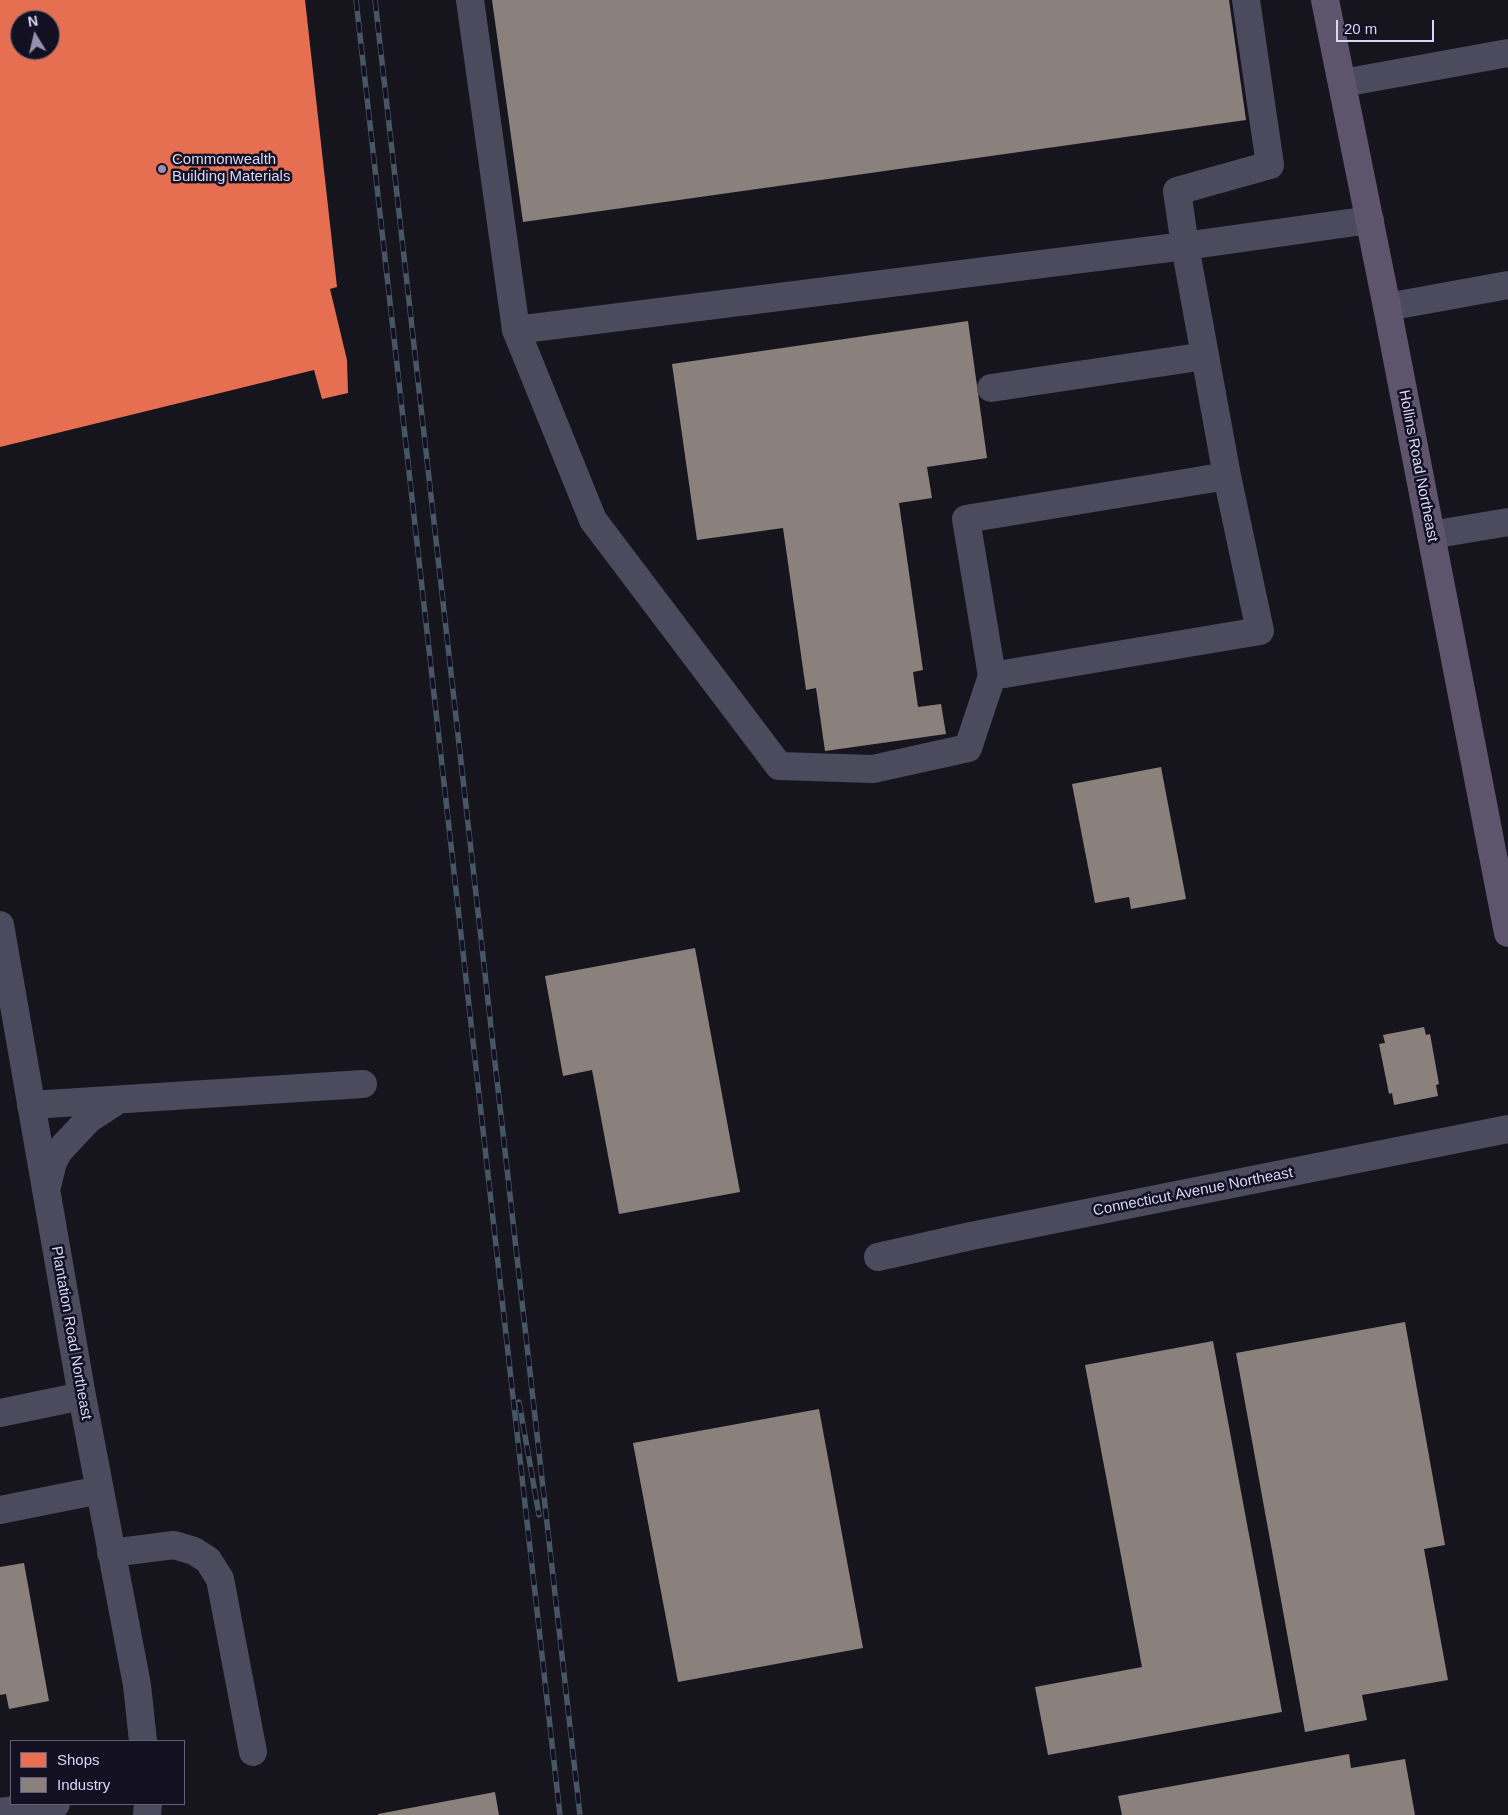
<!DOCTYPE html>
<style>
body{margin:0}
#map{position:relative;width:1508px;height:1815px;overflow:hidden;background:#16141d;font-family:Helvetica,sans-serif}
canvas{display:block}
.legend{position:absolute;left:10px;top:1740px;width:175px;height:65px;box-sizing:border-box;background:#131021;border:1px solid #625f78;margin:0;padding:6px 9px;list-style:none;font-size:15px;color:#d9d6fa}
.legend li{display:flex;align-items:center;gap:10px;height:25px}
.legend b{width:25px;border:1px solid #625f78}
.north{position:absolute;left:10px;top:10px;width:50px;height:50px;box-sizing:border-box;background:#131021;border:1px solid #625f78;border-radius:50%;rotate:351deg;font-size:14px;font-weight:700;line-height:20px;text-align:center;color:#d9d6fa}
.north::after{content:'';display:block;margin:auto;width:18px;height:22px;background:#9592ad;clip-path:polygon(50% 0,100% 100%,50% 72%,0 100%)}
.scale{position:absolute;left:1336px;top:20px;width:98px;height:22px;box-sizing:border-box;border:2px solid #d9d6fa;border-top:0;padding-left:6px;font-size:15px;line-height:18px;white-space:nowrap;color:#d9d6fa;-webkit-text-stroke:4px #131021;paint-order:stroke}
</style>
<div id="map">
<canvas width="1508" height="1815"></canvas>
<ul class="legend">
<li><b style="height:14px;background:#e76f51"></b>Shops</li>
<li><b style="height:14px;background:#8a817c"></b>Industry</li>
</ul>
<div class="north">N</div>
<div class="scale">20 m</div>
</div>
<script>
const c = document.querySelector('canvas').getContext('2d');
c.lineJoin = 'round';
function fill(path, color) { c.fillStyle = color; c.fill(path, 'evenodd'); }
const shape = rows => new Path2D(rows.map(r => 'M' + r).join(''));
function strokePath(path, color, width, dash) { c.strokeStyle = color; c.lineWidth = width; c.lineCap = dash ? 'butt' : 'round'; c.setLineDash(dash || []); c.stroke(path); }
function write(font, color, halo, rows, align = 'center') {
  c.font = font + ' Helvetica,sans-serif'; c.lineWidth = 5; c.setLineDash([]); c.textBaseline = 'middle'; c.strokeStyle = halo; c.fillStyle = color; for (const [text, x, y, turn = 0] of rows) {
    c.save(); c.translate(x, y); c.rotate((+turn || 0) * Math.PI / 180); c.textAlign = isNaN(turn) ? turn : align; if (halo) c.strokeText(text, 0, 0); c.fillText(text, 0, 0); c.restore();
  }
}
fill(shape([
 [0,0,305,0,337,287,330,289,347,360,348,393,322,399,314,370,0,447],
 [20,20,50,20,50,50,20,50]
]), '#e76f51');
fill(shape([
 [492,0,1229,0,1246,120,523,222],
 [968,321,987,458,927,467,932,498,899,503,923,670,913,672,918,707,941,704,946,734,825,751,816,688,806,690,783,528,697,540,672,364],
 [1161,767,1186,899,1131,909,1129,897,1095,903,1072,784],
 [695,948,740,1192,619,1214,592,1070,563,1076,545,976],
 [1424,1027,1426,1035,1430,1034,1439,1084,1436,1085,1438,1096,1394,1105,1392,1093,1389,1094,1379,1044,1385,1043,1383,1035],
 [1405,1322,1445,1545,1424,1549,1448,1680,1362,1695,1367,1720,1305,1732,1236,1353],
 [1213,1341,1282,1712,1048,1755,1035,1687,1142,1667,1085,1365],
 [819,1409,863,1648,678,1682,633,1443],
 [24,1563,49,1701,9,1709,6,1694,0,1695,0,1567],
 [1349,1754,1351,1768,1405,1759,1415,1815,1122,1815,1118,1796],
 [495,1792,499,1815,378,1815,378,1814]
]), '#8a817c');
strokePath(shape([
 [470,0,516,330],
 [1246,0,1270,165,1177,191,1185,246,1227,476,1260,631,992,676,968,748,873,769,779,766,593,520,516,330,1185,246,1370,220],
 [1343,83,1508,53],
 [1387,307,1508,285],
 [991,388,1205,356],
 [1431,535,1508,522],
 [992,676,966,519,1227,476],
 [0,925,82,1396,137,1685,143,1741],
 [31,1105,363,1084],
 [47,1186,53,1162,59,1151,89,1119,118,1100],
 [878,1257,971,1236,1508,1129],
 [0,1413,82,1396],
 [0,1510,100,1490],
 [111,1553,174,1545,194,1551,208,1560,220,1579,253,1752],
 [0,1812,56,1804],
 [147,1815,148,1804]
]), '#4c4a5d', 28);
strokePath(shape([
 [1325,0,1387,307,1508,933]
]), '#5d556c', 28);
const rail = shape([
 [356,0,560,1815],
 [375,0,580,1815],
 [519,1402,539,1515]
]);
strokePath(rail, '#465663', 5.5);
strokePath(rail, '#131021', 4, [11]);
for (const [x, y, r, color] of [
 [162,169,5,"#9592ad"]
]) { const dot = new Path2D(); dot.arc(x, y, r, 0, 2 * Math.PI); c.fillStyle = color; c.fill(dot); strokePath(dot, '#131021', 2); }
write('15px', '#d9d6fa', '#131021', [
 ["Commonwealth",172,160],
 ["Building Materials",172,177]
], 'left');
write('15px', '#d9d6fa', '#131021', [
 ["Hollins Road Northeast",1418,466,79],
 ["Connecticut Avenue Northeast",1193,1192,-11],
 ["Plantation Road Northeast",71,1333,80]
]);
</script>
